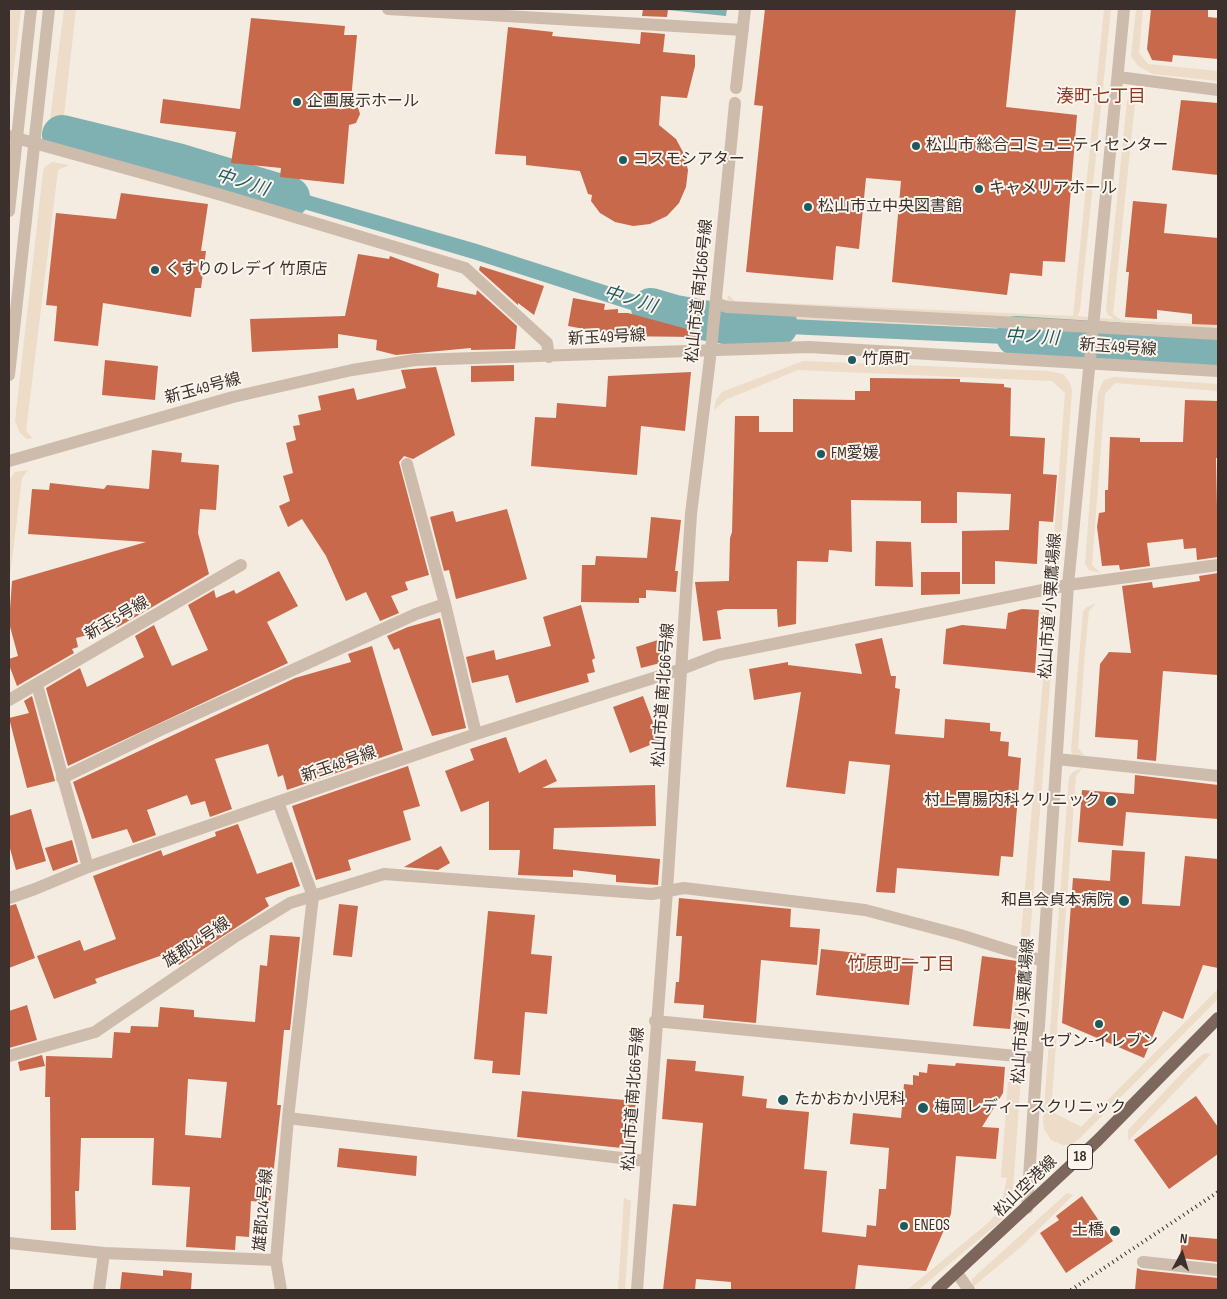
<!DOCTYPE html>
<meta charset="utf-8">
<style>
body{margin:0}
#map{position:relative;width:1227px;height:1299px;overflow:hidden;background:#f4ebe1;font-family:"Sofia Sans Condensed",sans-serif}
canvas{display:block}
.frame{position:absolute;inset:0;border:10px solid #3b302b;pointer-events:none}
.north{position:absolute;left:1157px;top:1229px;width:50px;height:50px;-webkit-text-stroke:4px #fbf5ee;paint-order:stroke;rotate:6deg;font-size:14px;font-weight:700;line-height:20px;text-align:center;color:#3b302b}
.north::after{content:'';display:block;margin:auto;width:18px;height:22px;background:#3b302b;clip-path:polygon(50% 0,100% 100%,50% 72%,0 100%)}
</style>
<div id="map">
<canvas width="1227" height="1299"></canvas>
<div class="frame"></div>
<div class="north">N</div>
</div>
<script>
const c = document.querySelector('canvas').getContext('2d');
c.lineJoin = 'round';
function fill(path, color) { c.fillStyle = color; c.fill(path, 'evenodd'); }
const shape = rows => new Path2D(rows.map(r => 'M' + r).join(''));
function strokePath(path, color, width, dash) { c.strokeStyle = color; c.lineWidth = width; c.lineCap = dash ? 'butt' : 'round'; c.setLineDash(dash || []); c.stroke(path); }
function write(font, color, halo, rows, align = 'center') {
  c.font = font + ' "Sofia Sans Condensed","Noto Sans JP",sans-serif'; c.lineWidth = 4; c.setLineDash([]); c.textBaseline = 'middle'; c.strokeStyle = halo; c.fillStyle = color; for (const [text, x, y, turn = 0] of rows) {
    c.save(); c.translate(x, y); c.rotate((+turn || 0) * Math.PI / 180); c.textAlign = isNaN(turn) ? turn : align; if (halo) c.strokeText(text, 0, 0); c.fillText(text, 0, 0); c.restore();
  }
}
fill(shape([
 [9,9,21,9,9,108],
 [64,9,76,9,61,142,50,141,48,136],
 [1104,9,1111,9,1080,310,1077,316,1114,319,1108,315,1106,309,1127,101,1133,86,1140,85,1135,103,1113,314,1121,320,1218,325,1218,341,1112,333,725,316,728,295,735,301,1073,316],
 [1136,9,1143,9,1139,53,1148,64,1218,71,1218,81,1153,74,1138,66,1131,56],
 [52,162,69,165,58,170,26,431,32,438,27,439,20,433,15,421,43,172,45,167],
 [803,361,1048,371,1063,374,1070,383,1072,391,1059,568,1056,576,1045,581,1051,576,1065,393,1052,381,798,370,725,400,714,410,716,400,722,392],
 [1114,377,1218,384,1218,391,1115,383,1105,394,1092,565,1100,573,1089,570,1085,564,1098,393,1104,380],
 [28,470,22,478,9,584,9,480,15,472],
 [1096,603,1089,611,1085,651,1078,748,1084,755,1075,755,1072,754,1071,750,1083,611,1087,607],
 [1039,612,1049,613,1055,622,1030,936,1027,944,1020,946,1048,621],
 [1082,768,1076,776,1051,1111,1081,1127,1218,989,1218,999,1081,1137,1072,1144,1063,1145,1051,1140,1044,1129,1043,1121,1069,777,1073,772],
 [1017,960,1026,964,1029,970,1024,1035,1020,1043,1011,1047],
 [1207,1053,1211,1054,1128,1141,1128,1130,1183,1072,1203,1054],
 [1009,1068,1018,1070,1021,1077,1013,1191,1008,1211,1001,1221,918,1290,907,1290,988,1223,1000,1210,1007,1178,1001,1177],
 [1067,1193,1073,1195,1023,1245,973,1287,972,1279],
 [624,1198,631,1201,625,1290,618,1290]
]), '#ecdcc8');
fill(shape([
 [658,9,727,9,726,16],
 [62,128,182,157,203,165,200,178,61,142],
 [239,175,477,244,670,306,706,315,704,329,668,322,473,259,236,189],
 [725,316,1072,332,1070,347,723,331],
 [1112,333,1218,342,1218,356,1111,348]
]), '#7fb0b2');
strokePath(shape([
 [62,135,177,163,290,197],
 [651,308,675,315,725,324,778,326],
 [1016,336,1218,349]
]), '#7fb0b2', 40);
fill(shape([
 [643,9,668,10,667,17,642,16],
 [765,9,1016,9,1006,107,1077,115,1065,262,1043,261,1042,276,1010,273,1007,295,892,282,901,181,866,178,859,249,836,246,833,280,746,272,763,106,754,105],
 [1151,9,1208,10,1208,17,1218,18,1218,59,1173,55,1172,62,1152,60,1147,49],
 [251,18,345,26,344,35,357,35,351,100,357,104,360,114,356,123,349,125,344,184,280,177,281,168,231,163,236,132,160,123,163,99,240,109],
 [508,27,553,32,552,36,640,44,641,32,665,34,663,52,695,55,695,66,687,98,661,96,659,125,676,139,684,154,688,170,686,187,679,203,667,216,650,224,633,226,615,222,600,213,591,201,592,195,588,194,580,171,526,165,526,156,495,154],
 [1181,100,1218,103,1218,175,1172,170],
 [121,193,208,204,201,251,206,251,201,288,195,288,191,317,103,303,98,346,54,341,57,306,46,305,56,213,116,219],
 [1133,201,1167,204,1164,233,1218,238,1217,325,1192,324,1192,314,1157,310,1157,319,1125,317,1129,272,1126,272],
 [358,254,389,259,390,256,439,274,437,287,476,295,477,290,517,326,515,349,471,350,471,348,396,355,376,350,377,340,338,334,338,348,252,352,250,319,345,316],
 [480,266,544,286,534,315,518,303,518,305,479,270],
 [573,298,605,304,604,310,618,309,618,313,628,313,698,332,698,337,611,336,611,334,568,326],
 [105,360,158,366,155,400,102,395],
 [514,365,514,381,471,382,471,366],
 [436,367,455,435,413,459,404,456,399,462,429,575,405,582,408,590,391,596,399,613,380,621,366,592,346,601,326,556,302,519,288,527,279,506,290,501,283,476,293,473,286,443,296,440,293,426,300,425,298,415,321,410,318,396,354,388,357,400,406,388,401,370],
 [691,372,685,431,641,426,637,475,531,466,535,417,556,418,557,403,606,407,608,376],
 [870,378,960,379,960,382,1004,384,1004,387,1011,388,1010,436,1045,438,1043,474,1057,475,1053,522,1039,521,1037,564,995,561,995,584,962,584,962,531,1009,530,1011,494,957,492,957,523,921,523,921,501,851,500,852,552,829,550,828,562,797,561,796,624,778,627,777,609,725,609,717,611,721,639,703,641,695,582,729,581,730,538,732,532,735,416,759,416,759,432,793,432,793,399,855,400,855,391,870,391],
 [1185,400,1218,401,1218,458,1216,458,1218,557,1197,560,1196,548,1184,549,1183,539,1147,543,1150,566,1120,570,1119,565,1102,566,1097,527,1099,513,1105,512,1105,490,1108,490,1110,437,1140,438,1140,442,1183,442],
 [152,450,182,453,181,462,219,465,216,510,200,509,198,533,209,574,118,627,76,638,78,647,72,649,74,653,17,686,9,665,9,659,18,656,9,623,12,581,146,542,28,534,32,489,49,490,50,483,104,489,107,485,149,489],
 [507,509,527,579,456,599,449,570,444,571,430,517,453,511,456,522],
 [651,517,681,520,675,571,678,571,676,592,646,590,646,598,639,598,639,603,581,602,582,565,595,565,596,556,647,558],
 [876,541,911,542,913,587,875,586],
 [279,571,298,606,267,622,288,663,68,766,46,688,80,668,87,687,144,657,135,636,154,625,172,666,208,650,188,605,214,590,216,598,234,590,236,594],
 [921,572,960,572,960,594,921,595],
 [1218,573,1218,675,1163,671,1156,761,1137,759,1138,740,1095,737,1100,664,1109,652,1131,653,1122,586,1152,582,1153,588,1200,581,1199,576],
 [581,605,595,658,592,660,595,672,587,674,589,682,516,703,508,675,472,683,466,657,494,650,496,660,551,646,543,617],
 [1022,609,1039,610,1035,673,943,664,946,629,962,625,1006,629,1008,613],
 [440,618,466,728,432,736,399,648,394,650,387,636,408,627],
 [882,638,891,676,896,676,895,688,900,689,895,734,944,738,945,719,990,723,990,731,1001,732,1000,741,1009,742,1008,756,1021,758,1013,857,1001,856,999,876,897,868,895,893,876,892,890,765,849,761,845,794,786,787,801,692,754,700,749,669,788,662,788,665,862,674,855,644],
 [661,639,668,661,641,668,636,647],
 [372,646,403,750,287,790,283,775,278,777,268,744,215,759,232,809,210,817,205,801,191,805,187,795,147,810,156,835,133,843,127,829,92,839,73,782,295,678,351,662,348,654],
 [32,696,55,781,27,788,9,718,29,713,24,701],
 [643,696,660,741,630,753,613,707],
 [506,737,519,773,546,759,557,781,542,788,655,785,656,826,554,828,553,849,660,859,658,885,616,882,616,875,573,870,573,877,518,875,520,850,489,850,489,801,461,812,445,771,474,760,470,749],
 [408,766,420,806,403,811,411,840,348,860,351,870,316,880,292,806],
 [1135,775,1218,785,1218,819,1126,812,1123,846,1078,842,1082,790,1134,794],
 [31,809,46,861,16,870,9,845,9,816],
 [238,824,257,874,292,862,300,886,265,898,269,906,179,965,171,952,95,979,97,983,54,999,37,956,80,940,84,951,116,939,93,876,161,850,163,856,216,836,215,832],
 [72,840,78,862,53,871,45,848],
 [441,846,450,863,438,870,404,867],
 [1112,850,1145,852,1142,904,1180,906,1185,856,1218,859,1218,968,1203,965,1183,1019,1163,1011,1144,1058,1062,1023,1073,878,1110,881],
 [679,898,791,909,790,927,820,929,817,965,761,960,756,1023,703,1018,704,1005,674,1003,676,982,679,982,682,936,676,936],
 [16,904,35,958,9,968,9,906],
 [339,904,358,906,352,957,333,955],
 [488,911,535,915,531,954,552,956,547,1014,525,1012,520,1075,492,1073,493,1061,474,1059],
 [270,935,300,937,290,1030,284,1030,277,1105,281,1105,270,1203,251,1201,249,1237,236,1236,235,1250,186,1247,190,1187,152,1185,154,1138,81,1138,79,1191,75,1191,76,1230,51,1230,50,1097,45,1097,46,1056,112,1058,114,1032,130,1033,131,1026,158,1027,160,1007,194,1010,194,1017,255,1022,260,965,267,966],
 [188,1079,227,1082,221,1138,185,1135],
 [821,949,914,959,909,1005,816,995],
 [982,956,1017,961,1010,1029,973,1026],
 [27,1005,37,1040,9,1048,9,1011],
 [42,1055,45,1066,20,1071,18,1062],
 [667,1059,696,1061,695,1071,744,1076,742,1096,767,1099,766,1108,809,1112,804,1169,827,1171,822,1232,866,1237,867,1225,876,1226,879,1189,886,1189,889,1148,850,1144,853,1113,901,1118,904,1084,913,1085,913,1075,919,1076,919,1072,927,1073,928,1064,955,1066,956,1063,1005,1067,1003,1093,982,1127,999,1128,996,1159,956,1156,951,1214,926,1271,858,1265,855,1290,731,1290,731,1282,696,1279,695,1290,663,1290,673,1204,696,1206,703,1123,662,1119],
 [522,1091,636,1101,631,1149,517,1137],
 [1196,1096,1218,1127,1218,1154,1169,1189,1134,1140],
 [339,1148,417,1156,416,1176,337,1167],
 [1082,1196,1113,1241,1066,1273,1040,1233,1059,1220,1056,1216],
 [1182,1236,1218,1239,1218,1262,1180,1258],
 [1137,1268,1142,1270,1218,1278,1218,1290,1135,1290],
 [163,1270,192,1273,191,1290,120,1290,122,1272,163,1276]
]), '#c8694b');
strokePath(shape([
 [388,9,743,30],
 [1118,77,1218,90],
 [736,88,745,9],
 [9,136,218,194,465,268,547,343,549,357],
 [9,211,31,9],
 [715,303,727,307,1218,334],
 [9,375,49,9],
 [9,461,233,397,352,370,415,360,809,347,1218,371],
 [407,464,445,604,476,734],
 [37,685,88,867],
 [9,700,241,565],
 [1057,759,1218,776],
 [62,778,158,731,416,614,445,604],
 [9,898,35,889,88,867,476,734,682,669,718,655,1068,585,1218,565],
 [655,1021,1037,1058],
 [9,1056,95,1032,233,938,290,903,313,896,278,802],
 [288,1118,646,1161],
 [1027,1208,1068,585,1124,9],
 [9,1243,104,1253,276,1260,288,1118,313,896,384,874,652,894,684,888,865,910,960,935,1043,961],
 [276,1260,281,1290],
 [1143,1262,1218,1270],
 [957,1273,969,1290],
 [99,1290,104,1253],
 [637,1290,667,891,691,514,711,350,735,103]
]), '#cdbbac', 12);
strokePath(shape([
 [937,1290,1097,1141,1218,1018]
]), '#7d675c', 12);
strokePath(shape([
 [1071,1290,1218,1192]
]), '#3b302b', 4, [1, 4]);
for (const [x, y, r, color] of [
 [297,102,5,"#1f5a5e"],
 [916,146,5,"#1f5a5e"],
 [623,160,5,"#1f5a5e"],
 [979,189,5,"#1f5a5e"],
 [808,207,5,"#1f5a5e"],
 [155,270,5,"#1f5a5e"],
 [852,360,5,"#1f5a5e"],
 [821,454,5,"#1f5a5e"],
 [1111,801,6,"#1f5a5e"],
 [1124,901,6,"#1f5a5e"],
 [1099,1024,5,"#1f5a5e"],
 [783,1100,6,"#1f5a5e"],
 [923,1108,6,"#1f5a5e"],
 [904,1226,5,"#1f5a5e"],
 [1115,1231,6,"#1f5a5e"]
]) { const dot = new Path2D(); dot.arc(x, y, r, 0, 2 * Math.PI); c.fillStyle = color; c.fill(dot); strokePath(dot, '#fbf5ee', 2); }
for (const [x, y, w] of [
 [1080,1157,25]
]) { const box = new Path2D(); box.roundRect(x - w / 2, y - 12.5, w, 25, 4); c.fillStyle = '#fbf5ee'; c.fill(box); strokePath(box, '#3b302b', 1); }
write('bold 15px', '#3b302b', null, [
 ["18",1080,1157]
]);
write('16px', '#3b302b', '#fbf5ee', [
 ["企画展示ホール",307,102],
 ["松山市 総合コミュニティセンター",926,146],
 ["コスモシアター",633,160],
 ["キャメリアホール",989,189],
 ["松山市立中央図書館",818,207],
 ["くすりのレデイ 竹原店",165,270],
 ["竹原町",862,360],
 ["FM愛媛",831,454],
 ["村上胃腸内科クリニック",1100,801,"right"],
 ["和昌会貞本病院",1113,901,"right"],
 ["セブン-イレブン",1099,1042,"center"],
 ["たかおか小児科",794,1100],
 ["梅岡レディースクリニック",934,1108],
 ["ENEOS",914,1226],
 ["土橋",1104,1231,"right"]
], 'left');
write('16px', '#3b302b', '#fbf5ee', [
 ["松山市道 南北66号線",700,291,-84],
 ["新玉49号線",607,338,-3],
 ["新玉49号線",1118,348,4],
 ["新玉49号線",203,389,-15],
 ["松山市道 小栗鷹場線",1051,606,-86],
 ["新玉5号線",117,619,-30],
 ["松山市道 南北66号線",664,695,-86],
 ["新玉48号線",339,765,-19],
 ["雄郡14号線",197,943,-34],
 ["松山市道 小栗鷹場線",1024,1011,-86],
 ["松山市道 南北66号線",634,1099,-86],
 ["松山空港線",1026,1187,-44],
 ["雄郡124号線",264,1210,-85]
]);
write('18px', '#8c3b22', '#fbf5ee', [
 ["湊町七丁目",1101,97],
 ["竹原町一丁目",901,965]
]);
write('italic 18px', '#1f5a5e', '#fbf5ee', [
 ["中ノ川",242,183,17],
 ["中ノ川",630,300,17],
 ["中ノ川",1032,338,3]
]);
</script>
